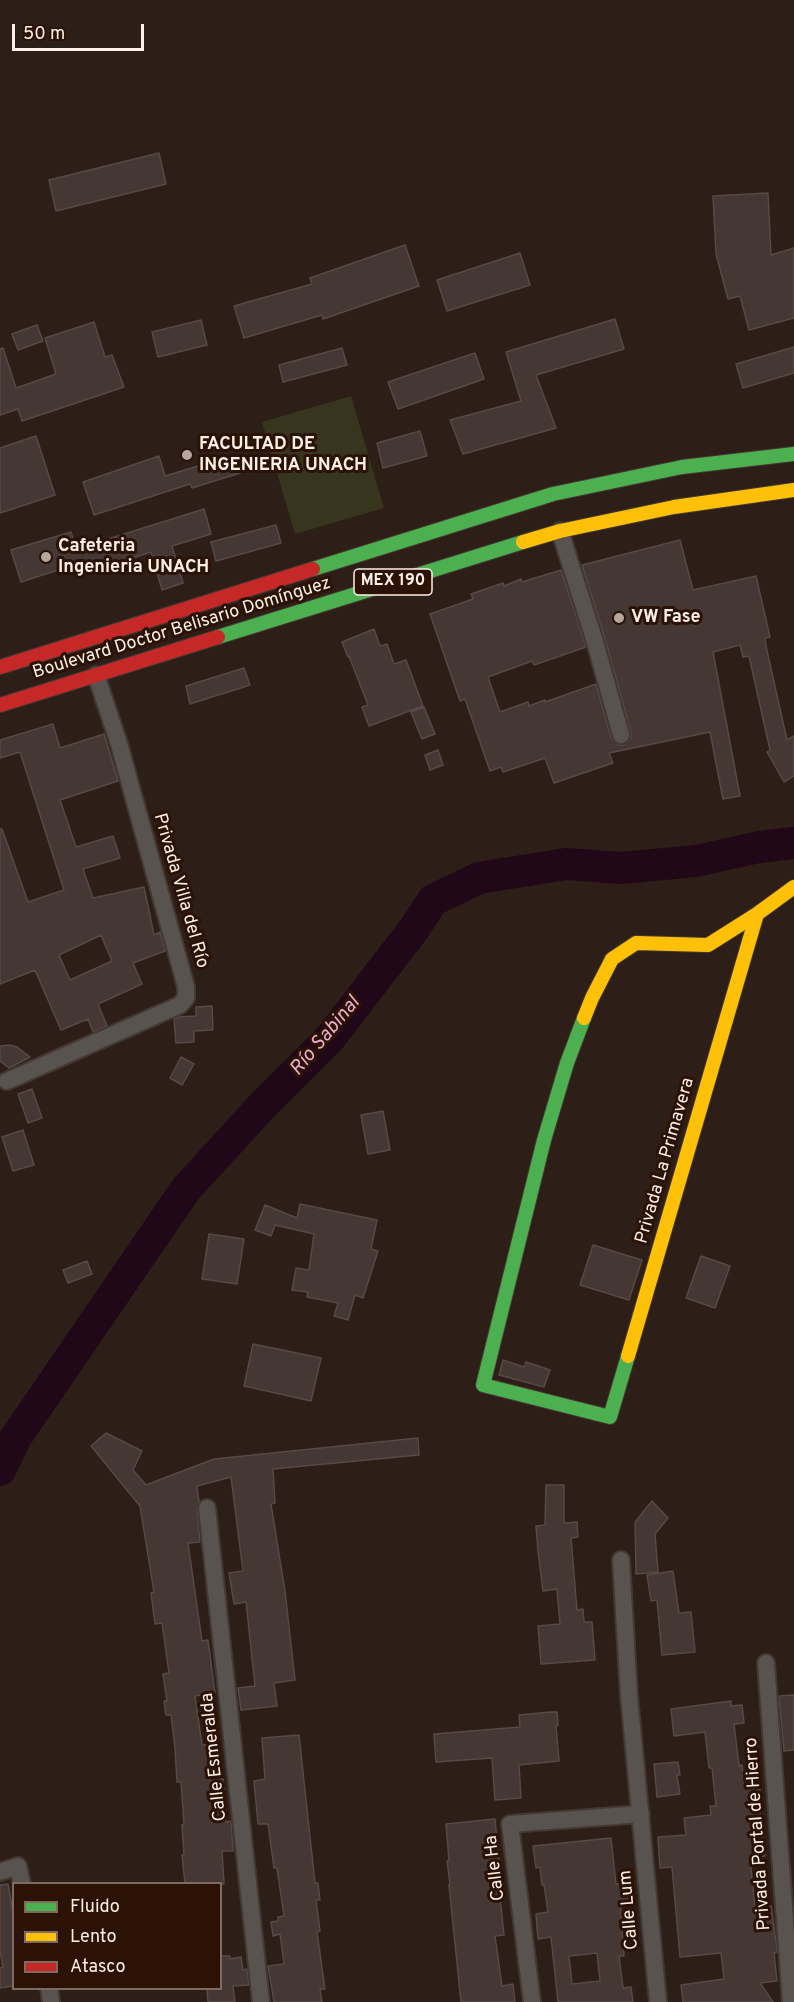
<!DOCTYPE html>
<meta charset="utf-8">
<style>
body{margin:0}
#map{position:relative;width:794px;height:2002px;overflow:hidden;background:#2d1e17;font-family:Overpass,sans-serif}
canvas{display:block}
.legend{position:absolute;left:12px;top:1882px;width:210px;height:108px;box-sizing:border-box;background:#2b1205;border:2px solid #7f6a60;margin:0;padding:8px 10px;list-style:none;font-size:18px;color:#feefe8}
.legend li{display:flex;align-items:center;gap:12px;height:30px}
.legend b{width:30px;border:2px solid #7f6a60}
.scale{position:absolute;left:12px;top:24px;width:132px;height:27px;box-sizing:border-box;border:3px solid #feefe8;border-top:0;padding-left:8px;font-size:18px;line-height:21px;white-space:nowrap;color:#feefe8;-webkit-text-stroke:4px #2b1205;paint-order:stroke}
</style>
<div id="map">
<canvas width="794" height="2002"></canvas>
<ul class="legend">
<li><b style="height:8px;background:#4caf50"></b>Fluido</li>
<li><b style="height:8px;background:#ffc107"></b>Lento</li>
<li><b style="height:8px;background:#c62828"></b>Atasco</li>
</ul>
<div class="scale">50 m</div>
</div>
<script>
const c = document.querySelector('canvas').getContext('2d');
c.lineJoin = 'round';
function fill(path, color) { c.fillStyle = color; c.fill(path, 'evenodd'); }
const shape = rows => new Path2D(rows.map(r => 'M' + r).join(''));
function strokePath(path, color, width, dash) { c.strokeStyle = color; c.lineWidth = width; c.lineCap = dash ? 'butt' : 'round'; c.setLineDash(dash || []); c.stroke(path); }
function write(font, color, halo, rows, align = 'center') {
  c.font = font + ' Overpass,sans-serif'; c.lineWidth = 6; c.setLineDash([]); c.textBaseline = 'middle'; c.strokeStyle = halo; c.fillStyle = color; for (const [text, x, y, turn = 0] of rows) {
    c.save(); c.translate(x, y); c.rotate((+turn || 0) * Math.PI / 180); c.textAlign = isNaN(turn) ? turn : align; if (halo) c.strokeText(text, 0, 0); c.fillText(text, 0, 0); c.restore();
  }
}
fill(shape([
 [351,396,384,508,295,534,262,422]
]), '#37351d');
strokePath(shape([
 [0,1470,16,1437,186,1189,263,1105,330,1038,414,929,433,900,479,878,566,864,621,868,696,861,759,847,794,843]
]), '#210818', 32);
const building = shape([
 [159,153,166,184,56,211,49,180,159,153],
 [768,193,771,255,794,248,794,318,749,330,740,296,728,299,716,254,713,196,768,193],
 [405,245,419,286,323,319,322,315,244,338,234,306,312,284,310,278,405,245],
 [520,253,530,285,447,311,437,280,520,253],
 [615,319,624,349,536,375,556,428,463,454,450,420,521,401,506,352,615,319],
 [201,320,207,345,158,357,152,332,201,320],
 [94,322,105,357,112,355,124,387,22,421,18,409,0,415,0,349,3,348,16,388,56,374,45,338,94,322],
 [37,325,43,341,18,350,12,334,37,325],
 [794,347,794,373,743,388,736,364,794,347],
 [342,348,347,365,283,382,279,365,342,348],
 [475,353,484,379,398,409,388,382,475,353],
 [420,431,427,456,383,468,377,443,420,431],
 [36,436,55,495,0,513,0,448,36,436],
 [234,455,240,473,192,488,190,484,94,515,83,482,159,456,165,476,234,455],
 [204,509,211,534,172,546,183,583,162,590,151,552,95,570,92,559,21,582,11,550,71,532,76,549,204,509],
 [276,525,281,543,216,561,211,542,276,525],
 [680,540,693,590,756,576,770,637,765,638,767,651,787,740,794,736,794,776,784,782,767,752,770,750,749,656,743,657,740,645,713,652,740,796,723,799,710,732,609,753,613,763,554,783,545,758,503,772,501,767,490,771,465,699,460,701,430,614,473,599,471,594,503,583,504,586,521,579,522,582,561,570,586,647,534,665,532,661,488,677,500,712,528,702,529,706,545,700,545,702,596,684,611,738,618,745,624,745,631,738,631,732,605,639,582,565,680,540],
 [374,629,380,646,387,644,394,664,406,660,423,706,369,726,362,707,368,705,349,656,348,657,342,642,374,629],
 [244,668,250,685,190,704,186,686,244,668],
 [424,707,435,734,422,739,411,712,424,707],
 [53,724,60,748,104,734,118,781,60,800,76,847,113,836,120,858,83,869,93,898,144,887,154,935,160,932,165,951,133,963,142,984,98,1004,107,1026,93,1032,88,1019,61,1030,35,970,0,984,0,829,2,829,28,902,64,890,20,752,0,758,0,740,53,724],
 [101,935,112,961,70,980,59,955,101,935],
 [438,750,443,765,430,770,425,755,438,750],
 [212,1006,213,1030,194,1031,194,1042,176,1043,174,1019,179,1017,196,1016,196,1007,212,1006],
 [10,1045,17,1047,30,1057,9,1068,0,1061,0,1046,10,1045],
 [181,1057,194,1064,182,1085,170,1078,181,1057],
 [32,1089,42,1118,28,1123,18,1094,32,1089],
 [383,1111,390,1150,368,1154,361,1115,383,1111],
 [23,1130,34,1165,13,1171,2,1137,23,1130],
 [300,1204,377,1220,371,1249,378,1251,363,1298,355,1295,348,1320,334,1316,338,1303,307,1297,308,1292,292,1290,296,1268,309,1270,314,1234,275,1225,271,1236,255,1230,265,1205,297,1218,300,1204],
 [209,1234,244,1239,237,1284,202,1279,209,1234],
 [593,1245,642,1260,629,1300,580,1285,593,1245],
 [701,1256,730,1266,715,1308,686,1298,701,1256],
 [87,1261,92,1274,68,1283,63,1270,87,1261],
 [253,1344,321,1358,311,1401,244,1386,253,1344],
 [503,1360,524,1367,526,1362,550,1370,544,1387,499,1375,503,1360],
 [106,1433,142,1451,133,1470,146,1485,214,1459,418,1438,419,1455,273,1469,275,1503,271,1504,285,1591,295,1680,274,1683,277,1706,241,1710,238,1688,255,1686,246,1602,234,1604,229,1573,243,1571,231,1477,197,1486,199,1501,197,1509,200,1542,188,1543,202,1641,208,1640,215,1693,195,1696,202,1745,207,1745,210,1781,223,1779,226,1822,231,1821,233,1851,222,1851,224,1884,185,1884,182,1855,184,1855,182,1825,184,1824,181,1782,177,1782,175,1748,171,1715,166,1715,164,1701,167,1701,163,1674,169,1673,162,1623,155,1624,151,1593,154,1592,140,1506,91,1446,106,1433],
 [546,1485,564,1485,564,1523,577,1522,578,1537,571,1538,577,1610,583,1609,584,1622,592,1622,595,1660,541,1664,538,1626,560,1624,557,1589,543,1591,538,1551,536,1526,545,1525,546,1485],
 [652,1501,668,1518,655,1534,658,1572,636,1574,635,1522,652,1501],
 [673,1571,679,1613,691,1612,695,1652,662,1655,657,1600,651,1601,647,1575,673,1571],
 [794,1695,794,1750,784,1751,779,1696,794,1695],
 [731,1701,731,1706,742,1705,744,1723,734,1724,739,1766,742,1765,744,1779,759,1777,760,1793,758,1794,765,1856,750,1858,755,1908,771,1906,777,1949,777,1952,774,1953,777,1981,760,1983,773,2002,683,2002,681,1985,724,1979,721,1953,680,1957,672,1867,660,1868,658,1837,686,1835,684,1818,711,1815,710,1806,716,1806,712,1768,709,1768,705,1732,674,1736,671,1709,731,1701],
 [550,1712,557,1712,558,1725,556,1726,559,1761,519,1765,521,1798,495,1800,492,1758,436,1762,434,1734,520,1727,519,1715,550,1712],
 [299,1735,315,1883,318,1883,320,1900,316,1900,320,1931,317,1932,325,1989,320,1989,322,2002,274,2002,268,1966,284,1964,280,1934,273,1936,271,1922,278,1921,278,1917,284,1916,277,1868,274,1868,268,1824,258,1824,254,1781,265,1779,262,1738,299,1735],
 [678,1762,680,1775,677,1775,680,1794,657,1797,654,1764,678,1762],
 [495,1819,501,1881,502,1881,504,1897,500,1897,504,1935,495,1936,502,1986,513,1984,515,2002,461,2002,449,1885,450,1884,447,1861,449,1861,446,1824,495,1819],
 [611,1838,616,1884,632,1882,634,1899,620,1901,624,1956,619,1956,623,1988,631,1987,633,2002,558,2002,551,1937,538,1939,536,1914,548,1912,544,1885,542,1885,540,1867,536,1868,533,1846,611,1838],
 [597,1953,600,1981,572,1984,569,1956,597,1953],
 [8,1884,14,1918,14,1986,0,1988,0,1968,3,1967,0,1951,0,1885,8,1884],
 [220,1956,230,1956,230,1959,241,1957,243,1970,247,1969,249,1985,233,1986,235,2002,208,2002,207,1989,220,1989,220,1956]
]);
fill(building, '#443734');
strokePath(building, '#574946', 1.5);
const street = shape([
 [560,531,595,642,621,735],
 [7,1081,180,1005,186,998,186,987,119,744,96,675],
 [207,1508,261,2002],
 [621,1560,629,1696,658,2002],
 [766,1663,791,2002],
 [0,1872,18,1866,22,1884],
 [49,1988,51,2002],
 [532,2002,510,1824,641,1814]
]);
const fast = shape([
 [313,569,553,494,682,467,794,454],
 [218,637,523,542],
 [584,1018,567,1063,544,1140,483,1385,610,1417,628,1356]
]);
const slow = shape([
 [523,542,560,531,674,507,794,490],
 [584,1018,592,998,612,959,636,943,708,945,757,914,794,887],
 [628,1356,757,914]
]);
const jam = shape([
 [0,667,313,569],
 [0,705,218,637]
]);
strokePath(street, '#443832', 20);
strokePath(fast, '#443832', 16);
strokePath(slow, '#443832', 16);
strokePath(jam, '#443832', 16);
strokePath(street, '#59534f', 16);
strokePath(fast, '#4caf50', 14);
strokePath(slow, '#ffc107', 14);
strokePath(jam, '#c62828', 14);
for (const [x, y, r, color] of [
 [187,455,6,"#b5a69f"],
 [46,557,6,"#b5a69f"],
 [619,618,6,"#b5a69f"]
]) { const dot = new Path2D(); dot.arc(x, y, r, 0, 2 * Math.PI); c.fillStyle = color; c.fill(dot); strokePath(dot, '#2b1205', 2); }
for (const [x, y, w] of [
 [393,582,78]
]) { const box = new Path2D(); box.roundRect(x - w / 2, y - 13, w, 26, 4.5); c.fillStyle = '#2b1205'; c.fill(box); strokePath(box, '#feefe8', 1.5); }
write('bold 16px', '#feefe8', null, [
 ["MEX 190",393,582]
]);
write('bold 18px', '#feefe8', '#2b1205', [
 ["FACULTAD DE",199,445],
 ["INGENIERIA UNACH",199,466],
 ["Cafeteria",58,547],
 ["Ingenieria UNACH",58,568],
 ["VW Fase",631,618]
], 'left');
write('18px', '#feefe8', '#2b1205', [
 ["Boulevard Doctor Belisario Domínguez",182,629,-17],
 ["Privada Villa del Río",180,891,74],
 ["Privada La Primavera",666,1161,-74],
 ["Calle Esmeralda",215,1757,-96],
 ["Privada Portal de Hierro",759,1834,-94],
 ["Calle Ha",496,1868,-97],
 ["Calle Lum",630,1910,-95]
]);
write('italic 20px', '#ecafd4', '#2b1205', [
 ["Río Sabinal",326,1037,-50]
]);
</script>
